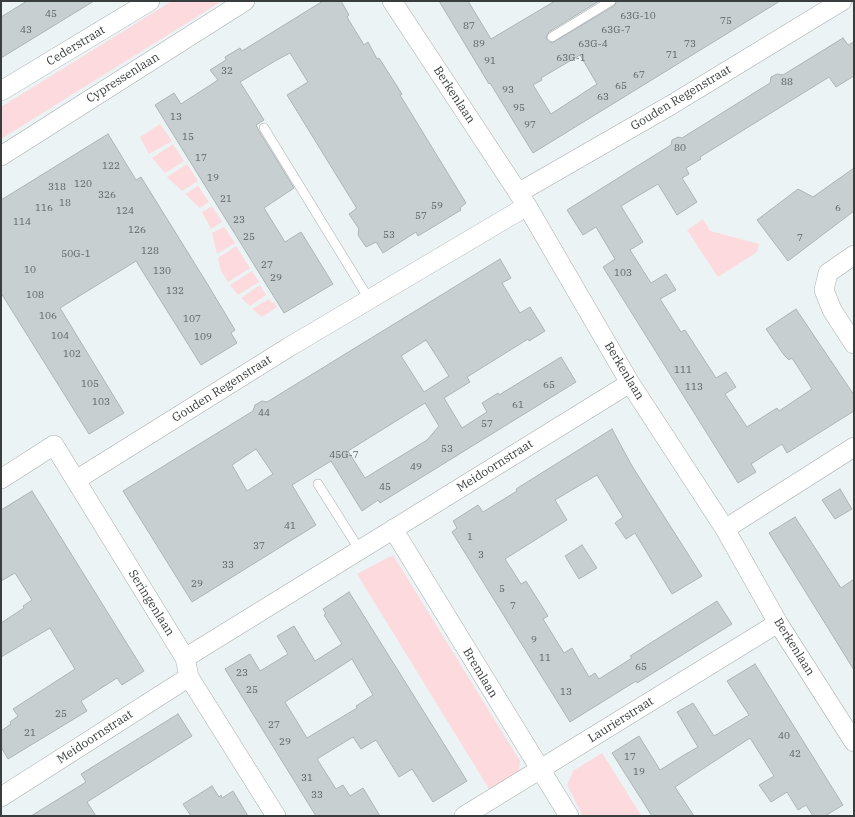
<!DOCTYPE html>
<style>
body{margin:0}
#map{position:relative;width:855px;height:817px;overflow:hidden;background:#ecf3f4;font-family:"IBM Plex Serif",serif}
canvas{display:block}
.frame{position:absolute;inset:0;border:2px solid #3a3d3d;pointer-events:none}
</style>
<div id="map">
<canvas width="855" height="817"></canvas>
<div class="frame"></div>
</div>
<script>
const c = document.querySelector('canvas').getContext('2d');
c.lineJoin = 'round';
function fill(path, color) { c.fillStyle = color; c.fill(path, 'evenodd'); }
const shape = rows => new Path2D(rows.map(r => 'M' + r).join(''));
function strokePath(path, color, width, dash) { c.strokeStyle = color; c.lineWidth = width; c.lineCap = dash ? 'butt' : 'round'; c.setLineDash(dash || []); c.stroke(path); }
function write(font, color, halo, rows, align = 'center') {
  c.font = font + ' "IBM Plex Serif",serif'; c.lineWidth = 3.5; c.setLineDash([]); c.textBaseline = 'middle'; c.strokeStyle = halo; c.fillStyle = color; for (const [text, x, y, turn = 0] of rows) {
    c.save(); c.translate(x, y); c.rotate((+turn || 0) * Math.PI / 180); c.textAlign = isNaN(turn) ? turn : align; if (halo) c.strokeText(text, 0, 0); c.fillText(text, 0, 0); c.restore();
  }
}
fill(shape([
 [172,1,222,1,1,139,1,107],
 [160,124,172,141,149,154,140,137],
 [173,144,184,161,165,173,152,158],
 [187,164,198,181,182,191,167,177],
 [198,186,209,202,200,208,185,194],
 [212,206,222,222,211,229,202,212],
 [703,219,710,231,759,244,757,252,718,277,687,230],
 [224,227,235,243,217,254,212,233],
 [236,246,250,268,228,282,221,271,218,258],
 [252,271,259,282,238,295,230,285],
 [260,285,266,295,250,306,241,298],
 [269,299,272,303,274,302,277,307,262,317,252,309],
 [393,555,520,761,519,771,489,789,357,574],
 [602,753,641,815,641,816,583,816,567,785,573,771]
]), '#fcdadd');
const building = shape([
 [27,1,94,1,1,58,1,17,27,1],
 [323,1,341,1,349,15,347,17,364,45,368,42,377,59,379,58,402,94,400,95,466,203,460,208,461,210,418,236,416,232,383,253,376,242,366,247,358,235,359,229,349,214,356,209,356,207,287,95,308,82,290,53,275,61,240,82,264,120,256,125,259,131,294,188,264,208,285,242,301,232,333,284,284,313,155,105,174,93,181,104,218,80,210,70,226,60,225,57,240,48,242,51,323,1],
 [439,1,468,1,491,39,555,1,599,1,549,32,546,38,552,43,614,6,617,1,780,1,533,153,490,83,489,84,439,1],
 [580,55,597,84,551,114,533,85,542,80,541,78,580,55],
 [843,38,848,45,854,42,854,76,836,87,829,77,700,157,701,159,686,168,689,174,682,178,697,202,677,215,658,184,621,206,643,242,630,250,651,283,666,274,676,290,660,299,681,332,685,330,716,378,726,372,736,387,725,394,747,427,777,408,779,411,812,389,792,358,789,360,784,355,766,329,796,309,854,395,854,411,787,453,782,444,751,464,756,472,738,483,603,267,615,259,596,227,583,235,567,210,671,145,672,140,678,137,682,138,770,83,771,77,777,74,783,75,843,38],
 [108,134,136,180,141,177,208,285,235,330,231,333,237,343,201,365,136,261,60,308,124,413,89,434,1,293,1,200,108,134],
 [854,168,854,211,788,261,757,220,798,189,813,197,854,168],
 [500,259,511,278,502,283,520,313,530,307,545,331,529,341,528,339,467,377,470,382,444,398,462,428,487,412,482,403,498,393,499,395,561,357,576,382,380,503,378,500,362,511,331,461,292,485,316,525,192,602,123,491,253,411,255,405,262,401,267,402,500,259],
 [426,340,449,376,424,392,401,356,426,340],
 [425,403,439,426,427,440,365,478,348,451,425,403],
 [256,449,273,474,247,491,232,465,256,449],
 [612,429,632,466,702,576,672,594,635,533,626,539,615,523,623,517,597,475,555,500,567,520,505,559,521,584,526,581,548,616,543,619,564,653,572,648,589,677,595,673,599,679,632,658,630,656,717,601,732,624,637,683,636,681,570,722,452,532,457,528,453,521,478,505,483,512,517,491,516,489,612,429],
 [840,489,852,509,835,519,822,500,840,489],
 [32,491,144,671,122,685,117,678,81,701,87,711,8,759,1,747,1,731,11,724,10,722,18,716,13,709,75,669,50,628,1,657,1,623,24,608,23,606,32,600,15,573,1,581,1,510,32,491],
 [795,517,841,588,854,579,854,670,769,533,795,517],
 [582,545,597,568,579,579,565,556,582,545],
 [349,592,467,781,433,802,412,769,399,777,376,740,361,749,353,737,317,759,336,789,343,785,350,796,363,788,380,816,316,816,225,669,250,654,260,671,288,654,277,636,294,626,315,661,342,644,324,615,326,614,323,609,349,592],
 [352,659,373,695,356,706,357,708,307,738,285,702,352,659],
 [755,664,843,805,825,816,813,816,806,805,798,810,787,792,771,802,759,785,774,776,750,738,675,787,694,816,652,816,612,753,639,736,660,770,684,755,698,747,677,712,693,703,714,736,749,715,727,681,755,664],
 [178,714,192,736,87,802,96,816,31,816,86,782,81,774,178,714],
 [212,786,219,797,221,795,222,798,233,791,248,816,191,816,183,804,212,786]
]);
fill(building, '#c8cfd0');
strokePath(building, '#adb4b6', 1);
const service = shape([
 [552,37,611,1],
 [264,128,369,299],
 [318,484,359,549]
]);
const minor = shape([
 [392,1,527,206,630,383,725,529,778,623,854,742],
 [1,91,150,1],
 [1,156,245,1],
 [518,193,671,105,842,1],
 [854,255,828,273,824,290,832,310,854,344],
 [1,479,54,445,185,658,189,677,276,816],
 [76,480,289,347,527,206],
 [393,529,569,816],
 [725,529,854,447],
 [185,658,630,383],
 [1,797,189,677],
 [464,816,778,623]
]);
strokePath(service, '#a6adae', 10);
strokePath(minor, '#a6adae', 20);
strokePath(service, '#fff', 9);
strokePath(minor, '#fff', 19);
write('10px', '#5e6262', null, [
 ["45",51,14],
 ["63G-10",638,16],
 ["75",726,21],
 ["87",469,26],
 ["43",26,30],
 ["63G-7",616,30],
 ["89",479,44],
 ["63G-4",593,44],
 ["73",690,44],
 ["71",672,55],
 ["63G-1",571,58],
 ["91",490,61],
 ["32",227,71],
 ["67",639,75],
 ["88",787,82],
 ["65",621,86],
 ["93",508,90],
 ["63",603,97],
 ["95",519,108],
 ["13",176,117],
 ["97",530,125],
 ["15",188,137],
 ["80",680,148],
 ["17",201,158],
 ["122",111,166],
 ["19",213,178],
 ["120",83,184],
 ["318",57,187],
 ["326",107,195],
 ["21",226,199],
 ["18",65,203],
 ["59",437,206],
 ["116",44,208],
 ["6",838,208],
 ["124",125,211],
 ["57",421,216],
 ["23",239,220],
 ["114",22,222],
 ["126",137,230],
 ["53",389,235],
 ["25",249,237],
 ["7",800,238],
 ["128",150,251],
 ["50G-1",76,254],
 ["27",267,265],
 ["10",30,270],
 ["130",162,271],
 ["103",623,273],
 ["29",276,278],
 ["132",175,291],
 ["108",35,295],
 ["106",48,316],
 ["107",192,319],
 ["104",60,336],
 ["109",203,337],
 ["102",72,354],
 ["111",683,370],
 ["105",90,384],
 ["65",549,385],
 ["113",694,387],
 ["103",101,402],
 ["61",518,405],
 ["44",264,413],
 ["57",487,424],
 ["53",447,449],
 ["45G-7",344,455],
 ["49",416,467],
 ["45",385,487],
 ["41",290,526],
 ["1",470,537],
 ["37",259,546],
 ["3",481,555],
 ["33",228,565],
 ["29",197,584],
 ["5",502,589],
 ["7",513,606],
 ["9",534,640],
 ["11",545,658],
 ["65",641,667],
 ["23",242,673],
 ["25",252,690],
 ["13",566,692],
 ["25",61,714],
 ["27",274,725],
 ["21",30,733],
 ["40",784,736],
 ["29",285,742],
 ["42",795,754],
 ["17",630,757],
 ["19",639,772],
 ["31",307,778],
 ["33",317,795]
]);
write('12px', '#3a3d3d', '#fff', [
 ["Cederstraat",76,46,-31],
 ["Cypressenlaan",123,78,-32],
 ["Berkenlaan",454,95,57],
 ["Gouden Regenstraat",681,98,-31],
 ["Berkenlaan",624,371,59],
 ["Gouden Regenstraat",222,389,-32],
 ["Meidoornstraat",495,466,-32],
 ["Seringenlaan",151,603,58],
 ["Berkenlaan",794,647,58],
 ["Bremlaan",480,673,59],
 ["Laurierstraat",621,720,-32],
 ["Meidoornstraat",95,737,-33]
]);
</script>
